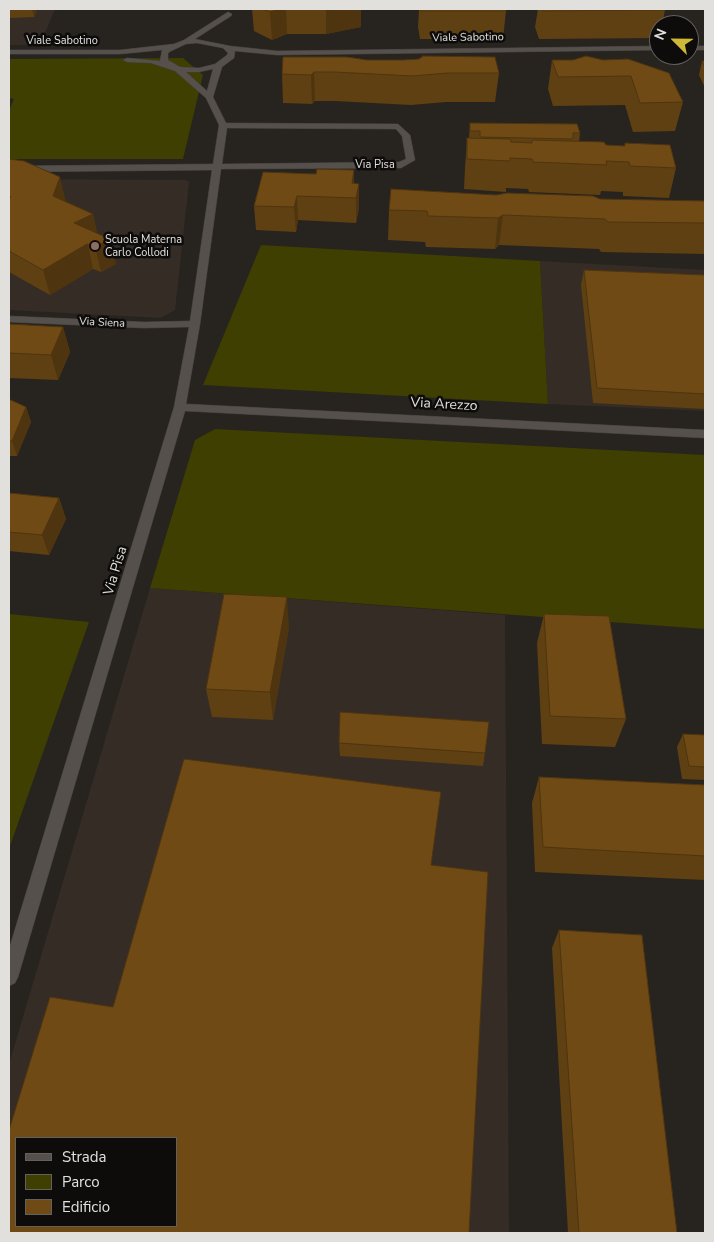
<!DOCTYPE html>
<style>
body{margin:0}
#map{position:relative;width:714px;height:1242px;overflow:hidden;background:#27231f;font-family:"Nunito Sans",sans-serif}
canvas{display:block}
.frame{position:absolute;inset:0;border:10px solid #e2e0dd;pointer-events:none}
.legend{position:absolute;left:15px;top:1137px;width:162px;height:90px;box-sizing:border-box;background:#0e0c0b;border:1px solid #63615f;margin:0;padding:6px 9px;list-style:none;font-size:15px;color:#e2e0dd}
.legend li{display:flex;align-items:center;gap:10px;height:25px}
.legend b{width:25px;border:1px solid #63615f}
.north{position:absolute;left:649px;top:15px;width:50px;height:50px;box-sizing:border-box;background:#0e0c0b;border:1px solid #63615f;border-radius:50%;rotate:293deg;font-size:14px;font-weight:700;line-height:20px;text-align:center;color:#e2e0dd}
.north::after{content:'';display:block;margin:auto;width:18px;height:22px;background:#cfb837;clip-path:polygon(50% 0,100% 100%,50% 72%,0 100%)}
</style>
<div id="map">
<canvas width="714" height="1242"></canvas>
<div class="frame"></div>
<ul class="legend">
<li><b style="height:6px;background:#55504c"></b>Strada</li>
<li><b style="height:14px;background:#3e3f00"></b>Parco</li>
<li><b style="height:14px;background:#6f4a15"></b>Edificio</li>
</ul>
<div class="north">N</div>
</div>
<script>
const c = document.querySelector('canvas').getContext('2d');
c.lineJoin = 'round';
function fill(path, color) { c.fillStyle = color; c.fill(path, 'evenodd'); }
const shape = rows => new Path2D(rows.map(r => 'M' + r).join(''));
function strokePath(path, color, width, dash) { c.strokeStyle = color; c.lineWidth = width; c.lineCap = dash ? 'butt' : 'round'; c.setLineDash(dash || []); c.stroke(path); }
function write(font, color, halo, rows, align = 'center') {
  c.font = font + ' "Nunito Sans",sans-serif'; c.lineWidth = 5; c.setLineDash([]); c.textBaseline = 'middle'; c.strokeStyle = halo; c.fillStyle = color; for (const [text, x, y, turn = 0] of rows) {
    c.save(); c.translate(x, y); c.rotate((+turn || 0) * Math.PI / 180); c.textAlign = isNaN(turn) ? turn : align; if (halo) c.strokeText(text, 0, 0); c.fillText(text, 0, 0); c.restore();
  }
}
fill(shape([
 [9,9,55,9,40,45,9,45],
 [9,179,185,180,189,182,175,310,161,318,9,310],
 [540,261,705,270,705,411,548,404],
 [150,588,505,615,509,1233,9,1233,9,1064],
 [16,1138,176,1138,176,1226,16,1226]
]), '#352c25');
fill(shape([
 [183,58,203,75,183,159,9,159,9,110,14,99,9,98,9,59],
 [261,245,540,261,548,404,203,385],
 [215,429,705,455,705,629,150,588,195,440],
 [9,614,89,622,9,849]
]), '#3e3f00');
const minor = shape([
 [228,12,232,14,231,16,195,39,230,46,277,51,659,46,659,50,277,55,235,51,234,58,222,67,213,97,226,123,398,124,410,135,415,160,401,168,221,169,200,324,186,404,705,430,705,438,185,411,18,977,15,983,9,986,9,949,174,407,189,327,144,328,9,322,9,316,144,322,190,321,212,170,9,172,9,166,213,164,219,125,206,98,175,71,151,63,127,62,123,60,127,58,160,61,162,50,120,54,9,54,9,50,120,50,174,44,184,40,228,12],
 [197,43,223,48,228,53,227,55,215,64,199,68,180,67,168,60,168,53,171,51,186,44,197,43],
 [213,69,207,91,186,72,199,72,213,69],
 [227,128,396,129,402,136,406,159,399,162,222,164,227,128],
 [689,46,705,46,705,50,689,50,689,46]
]);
strokePath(minor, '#423f3c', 1);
fill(minor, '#55504c');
fill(shape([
 [9,9,37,9,34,17,9,18],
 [252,9,361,9,361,27,326,34,287,34,272,40,254,31],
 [419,9,506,9,506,11,503,39,420,39,418,27],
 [538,9,664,9,665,10,662,25,659,25,659,38,539,39,535,27],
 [367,60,499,73,495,102,446,102,411,105,335,101,315,101,312,104,283,103,282,74],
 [552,60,603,60,683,102,675,131,633,132,625,105,553,106,548,89],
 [702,61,705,61,705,88,699,75],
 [470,123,580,133,579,142,606,145,624,146,625,143,676,168,669,198,623,196,623,192,601,191,600,195,529,192,528,189,506,188,506,192,464,189,465,168,467,138,469,138],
 [9,159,66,202,93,214,97,233,116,264,101,272,93,269,50,295,9,272],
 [354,170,354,184,359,208,356,223,298,220,296,232,256,230,254,206,316,174],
 [496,195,600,199,705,201,705,254,601,252,599,249,499,245,495,249,426,247,425,242,388,240,389,210],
 [584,270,705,275,705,409,593,403,581,285],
 [9,324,63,327,70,352,58,380,9,378],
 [9,400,26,407,31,422,17,456,9,456],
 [9,493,59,498,66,519,49,555,9,551],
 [544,614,626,719,615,747,542,744,537,643],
 [289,627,273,720,212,717,206,689],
 [683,734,705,735,705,780,682,779,677,747],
 [339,743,485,753,483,766,340,756],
 [539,777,705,785,705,880,535,872,532,803],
 [559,930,677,1233,568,1233,552,948]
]), '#5f4012');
fill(shape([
 [32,9,37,9,34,17],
 [280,9,286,9,287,34,272,40,270,12],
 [326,9,361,9,361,27,326,34],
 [314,72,315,101,312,104,311,75],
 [354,170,354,195,352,183],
 [60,177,66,202,53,196],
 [359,184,359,208,356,223,356,198],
 [297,196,298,220,296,232,294,207],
 [93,214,98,239,88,244,93,269,50,295,43,270,74,223],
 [503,215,499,245,495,249,498,218],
 [110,239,116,264,101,272,95,247],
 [63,327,70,352,58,380,51,355],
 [26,407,31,422,17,456,12,441],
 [59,498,66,519,49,555,42,535],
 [287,597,289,627,273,720,270,692]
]), '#4e340f');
const building = shape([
 [262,9,280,9,270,12,262,9],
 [421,9,506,9,506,11,421,11,421,9],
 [542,9,664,9,665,10,543,11,542,9],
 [423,56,495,57,499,73,448,73,412,76,334,72,314,72,311,75,282,74,283,57,347,57,367,60,403,60,419,59,423,56],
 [586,56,603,60,628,59,669,73,683,102,640,103,631,76,558,77,552,60,573,60,586,56],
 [702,61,705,61,705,67,702,61],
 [470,123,577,124,580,133,573,133,573,139,480,137,480,131,470,131,470,123],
 [467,138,510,139,511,142,532,143,532,140,604,142,606,145,625,146,625,143,670,145,676,168,630,166,629,162,606,161,607,165,533,162,532,159,510,158,510,161,467,159,467,138],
 [9,159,24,161,60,177,53,196,93,214,74,223,110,239,95,247,87,244,43,270,9,251,9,198,11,197,9,196,9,159],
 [317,169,354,170,352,183,359,184,356,198,297,196,294,207,254,206,263,172,316,174,317,169],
 [391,189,496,195,507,193,593,196,600,199,705,201,705,223,608,222,605,219,503,215,498,218,428,216,427,211,389,210,391,189],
 [584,270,705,275,705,394,597,388,584,270],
 [9,324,63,327,51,355,9,353,9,324],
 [9,400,11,400,26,407,12,441,9,441,9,400],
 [9,493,59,498,42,535,9,532,9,493],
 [224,594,287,597,270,692,206,689,224,594],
 [544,614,609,616,626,719,550,716,544,614],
 [340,712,489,722,485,753,339,743,340,712],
 [683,734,705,735,705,767,689,766,683,734],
 [184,759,441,792,431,865,488,872,469,1233,9,1233,9,1130,50,997,113,1007,184,759],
 [16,1138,176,1138,176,1226,16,1226,16,1138],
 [539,777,705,785,705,856,543,847,539,777],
 [559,930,642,935,677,1233,579,1233,559,930]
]);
fill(building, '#6f4a15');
strokePath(building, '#4e340f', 1);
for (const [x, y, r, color] of [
 [95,246,5,"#8d6e63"]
]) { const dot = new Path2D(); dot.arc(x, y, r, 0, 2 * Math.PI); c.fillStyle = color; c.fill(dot); strokePath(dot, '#0e0c0b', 2); }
write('11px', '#e2e0dd', '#0e0c0b', [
 ["Viale Sabotino",468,38,-1],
 ["Viale Sabotino",62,41],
 ["Via Pisa",375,165],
 ["Via Siena",102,323,3]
]);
write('11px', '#e2e0dd', '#0e0c0b', [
 ["Scuola Materna",105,240],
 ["Carlo Collodi",105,253]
], 'left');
write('14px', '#e2e0dd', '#0e0c0b', [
 ["Via Arezzo",444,405,3],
 ["Via Pisa",116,571,-73]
]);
</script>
